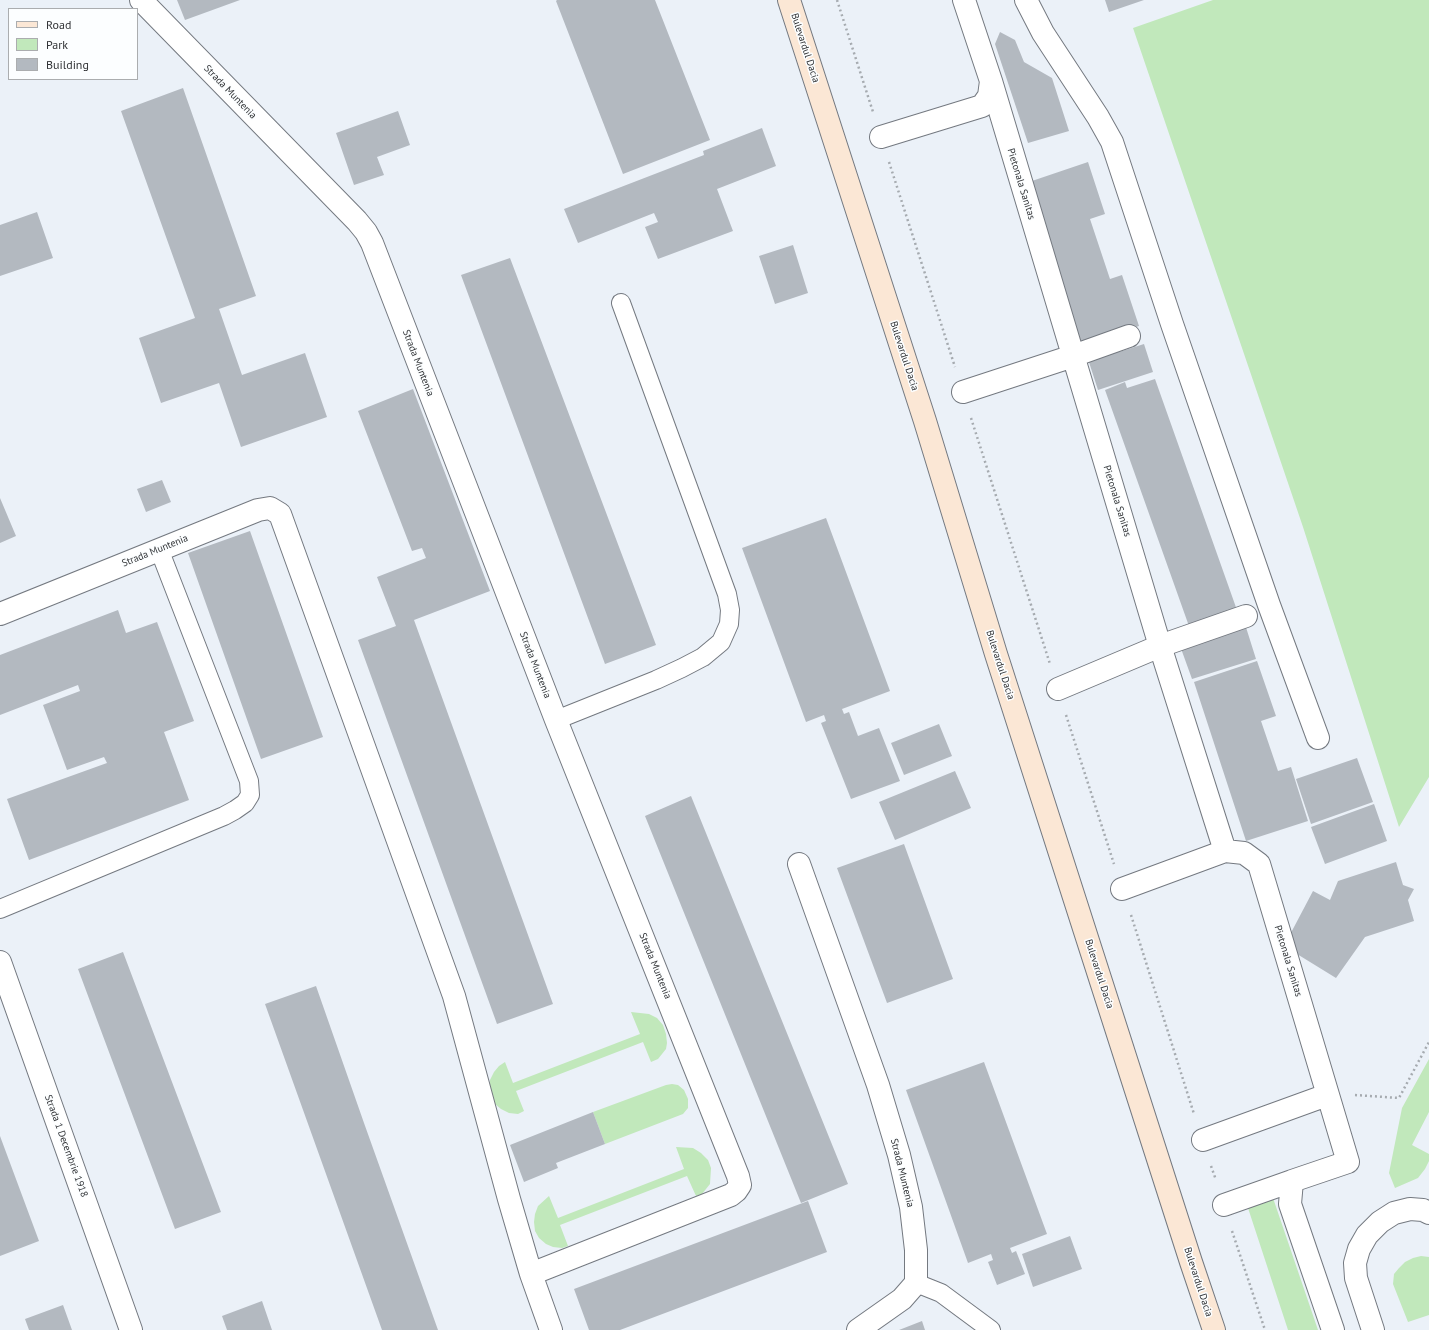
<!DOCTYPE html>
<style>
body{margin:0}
#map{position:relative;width:1429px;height:1330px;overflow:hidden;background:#ebf1f8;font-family:"PT Sans",sans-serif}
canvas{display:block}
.legend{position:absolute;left:8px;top:8px;width:130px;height:72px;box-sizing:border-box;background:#fcfeff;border:1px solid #abadaf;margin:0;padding:5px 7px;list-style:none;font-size:12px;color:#313336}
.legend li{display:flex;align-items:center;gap:8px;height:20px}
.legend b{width:20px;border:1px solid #abadaf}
</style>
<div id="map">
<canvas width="1429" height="1330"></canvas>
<ul class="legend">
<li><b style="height:5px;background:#fbe7d5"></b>Road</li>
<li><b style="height:11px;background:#c1e8bb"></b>Park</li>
<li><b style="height:11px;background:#b3b9c0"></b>Building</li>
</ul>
</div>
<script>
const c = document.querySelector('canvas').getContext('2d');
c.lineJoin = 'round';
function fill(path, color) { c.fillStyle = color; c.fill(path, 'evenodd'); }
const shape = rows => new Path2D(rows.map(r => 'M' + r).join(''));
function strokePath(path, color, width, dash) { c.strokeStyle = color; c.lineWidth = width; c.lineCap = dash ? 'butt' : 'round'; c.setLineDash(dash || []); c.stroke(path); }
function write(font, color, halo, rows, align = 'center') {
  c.font = font + ' "PT Sans",sans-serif'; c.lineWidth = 3; c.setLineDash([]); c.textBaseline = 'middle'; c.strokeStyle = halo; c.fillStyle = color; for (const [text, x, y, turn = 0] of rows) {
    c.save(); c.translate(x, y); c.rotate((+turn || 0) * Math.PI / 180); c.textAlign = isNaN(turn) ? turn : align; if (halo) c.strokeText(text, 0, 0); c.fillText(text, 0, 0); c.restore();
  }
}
fill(shape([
 [1213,0,1429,0,1429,777,1399,827,1303,527,1133,28],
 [631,1012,649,1014,657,1018,663,1025,666,1034,667,1043,666,1049,658,1059,651,1062,643,1042,516,1091,524,1111,518,1114,509,1113,501,1109,495,1104,491,1096,489,1088,490,1080,494,1072,499,1066,505,1062,513,1083,640,1034],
 [1429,1059,1429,1112,1412,1145,1429,1154,1429,1161,1425,1169,1418,1178,1395,1188,1389,1173,1402,1108],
 [672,1084,678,1085,684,1090,688,1099,688,1108,683,1114,605,1144,593,1112,666,1085],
 [676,1147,693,1148,701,1153,708,1160,711,1168,710,1184,702,1194,696,1196,687,1176,560,1225,568,1246,562,1248,553,1247,546,1244,539,1238,535,1231,534,1222,535,1214,538,1206,549,1196,558,1218,684,1169],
 [1273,1198,1318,1330,1288,1330,1248,1208],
 [1421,1256,1429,1257,1429,1315,1408,1322,1393,1284,1394,1274,1399,1268,1405,1262,1413,1258]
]), '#c1e8bb');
fill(shape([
 [177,0,240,0,185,20],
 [557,0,655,0,710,140,623,174,556,1],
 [1105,0,1144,0,1109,12],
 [1000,32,1015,40,1024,62,1052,78,1069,131,1028,143,995,44],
 [183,88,256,296,219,309,242,375,305,353,327,417,241,447,219,383,161,403,139,338,195,318,121,111],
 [398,111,410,145,377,157,384,175,354,185,336,133],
 [762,128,776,166,717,189,733,231,658,259,645,227,658,222,654,213,578,243,564,209,704,155,703,151],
 [1088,162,1105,214,1090,219,1110,279,1122,275,1139,326,1080,346,1026,183],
 [37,212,53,258,0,276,0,225],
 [793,245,808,293,775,304,759,256],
 [510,258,656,645,605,664,461,275],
 [1144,344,1153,372,1098,390,1087,356,1117,346,1119,352],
 [1155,379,1238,613,1190,629,1105,390,1125,382,1127,388],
 [413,389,490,591,414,620,553,1004,497,1024,358,640,396,626,377,577,426,558,422,548,412,551,358,411],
 [162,480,171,502,146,512,137,489],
 [0,498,16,536,0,543],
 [826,518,890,691,842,709,844,714,849,712,858,736,879,728,900,781,851,799,821,723,826,721,824,715,806,722,742,548],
 [250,531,323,737,261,759,188,553],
 [118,610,126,633,157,622,194,721,164,732,189,800,29,860,7,799,107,763,104,757,67,770,43,705,80,691,78,685,0,715,0,655],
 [1244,621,1256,659,1192,679,1179,643],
 [1257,661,1276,716,1261,721,1278,771,1291,767,1308,821,1246,841,1194,682],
 [939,724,952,756,904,775,891,743],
 [1357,758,1373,802,1311,824,1296,779],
 [955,771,971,808,895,840,879,802],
 [691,796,848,1184,801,1203,645,816],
 [1374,804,1387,841,1325,864,1311,827],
 [904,844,953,979,887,1003,837,868],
 [1396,862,1403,885,1414,889,1408,900,1414,921,1365,937,1336,978,1284,946,1313,891,1330,900,1338,881],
 [123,952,221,1212,175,1229,78,969],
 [316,986,364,1123,438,1330,382,1330,265,1004],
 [984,1062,1047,1234,1010,1248,1012,1253,1016,1251,1025,1274,997,1285,988,1262,993,1260,991,1254,968,1263,906,1090],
 [593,1112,605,1144,556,1163,558,1168,524,1182,510,1145],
 [0,1136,39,1241,0,1256],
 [808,1201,827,1252,620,1330,589,1330,574,1289],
 [1070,1236,1082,1269,1033,1287,1022,1254],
 [262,1301,272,1330,227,1330,222,1316],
 [63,1305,72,1330,29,1330,25,1319],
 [922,1321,925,1330,899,1330]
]), '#b3b9c0');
const service = shape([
 [556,720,656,680,682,668,703,657,721,642,729,624,730,610,727,594,621,303],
 [0,909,224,816,235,810,245,803,250,795,249,781,159,549],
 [916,1283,941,1293,991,1330]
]);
const pedestrian = shape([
 [991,81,1160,646,1225,851],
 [881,137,982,106,989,96,991,81,964,0],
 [963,392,1073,356,1129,336],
 [1058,689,1160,646,1246,616],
 [1122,889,1225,851,1244,853,1259,864,1348,1162,1292,1181,1290,1204,1333,1330],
 [1203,1140,1327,1095],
 [1224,1205,1292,1181]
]);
const minor = shape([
 [141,0,357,221,366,232,372,243,556,720,738,1176,740,1185,736,1191,731,1195,531,1274],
 [1026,0,1043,33,1098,117,1112,142,1172,324,1269,605,1318,738],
 [0,614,258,510,270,508,280,514,454,996,509,1199,531,1274,551,1330],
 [799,864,878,1085,899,1155,911,1207,916,1250,916,1283,902,1299,858,1330],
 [0,962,131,1330],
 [1373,1330,1356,1278,1355,1263,1359,1249,1367,1235,1380,1222,1394,1213,1410,1209,1423,1210,1429,1213]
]);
const secondary = shape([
 [789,0,925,421,996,654,1191,1262,1214,1330]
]);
strokePath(service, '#747980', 20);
strokePath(pedestrian, '#747980', 24);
strokePath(minor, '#747980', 24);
strokePath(secondary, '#747980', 24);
strokePath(shape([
 [837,0,873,112],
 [889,162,955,367],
 [971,418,1050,664],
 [1066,715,1114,864],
 [1131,915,1194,1114],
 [1355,1095,1399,1098,1429,1042],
 [1211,1166,1216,1180],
 [1232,1231,1265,1330]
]), '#a6abb0', 2.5, [2, 3]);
strokePath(service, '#fff', 18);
strokePath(pedestrian, '#fff', 22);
strokePath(minor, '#fff', 22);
strokePath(secondary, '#fbe7d5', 22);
write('10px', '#313336', '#fcfeff', [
 ["Bulevardul Dacia",805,48,72],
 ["Strada Muntenia",230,92,46],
 ["Pietonala Sanitas",1021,184,73],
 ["Bulevardul Dacia",904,356,72],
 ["Strada Muntenia",418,363,69],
 ["Pietonala Sanitas",1117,501,73],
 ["Strada Muntenia",155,551,-22],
 ["Strada Muntenia",535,665,69],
 ["Bulevardul Dacia",1000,665,72],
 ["Pietonala Sanitas",1288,961,73],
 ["Strada Muntenia",655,966,68],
 ["Bulevardul Dacia",1099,974,72],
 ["Strada 1 Decembrie 1918",66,1146,70],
 ["Strada Muntenia",902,1173,76],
 ["Bulevardul Dacia",1198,1282,72]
]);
</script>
